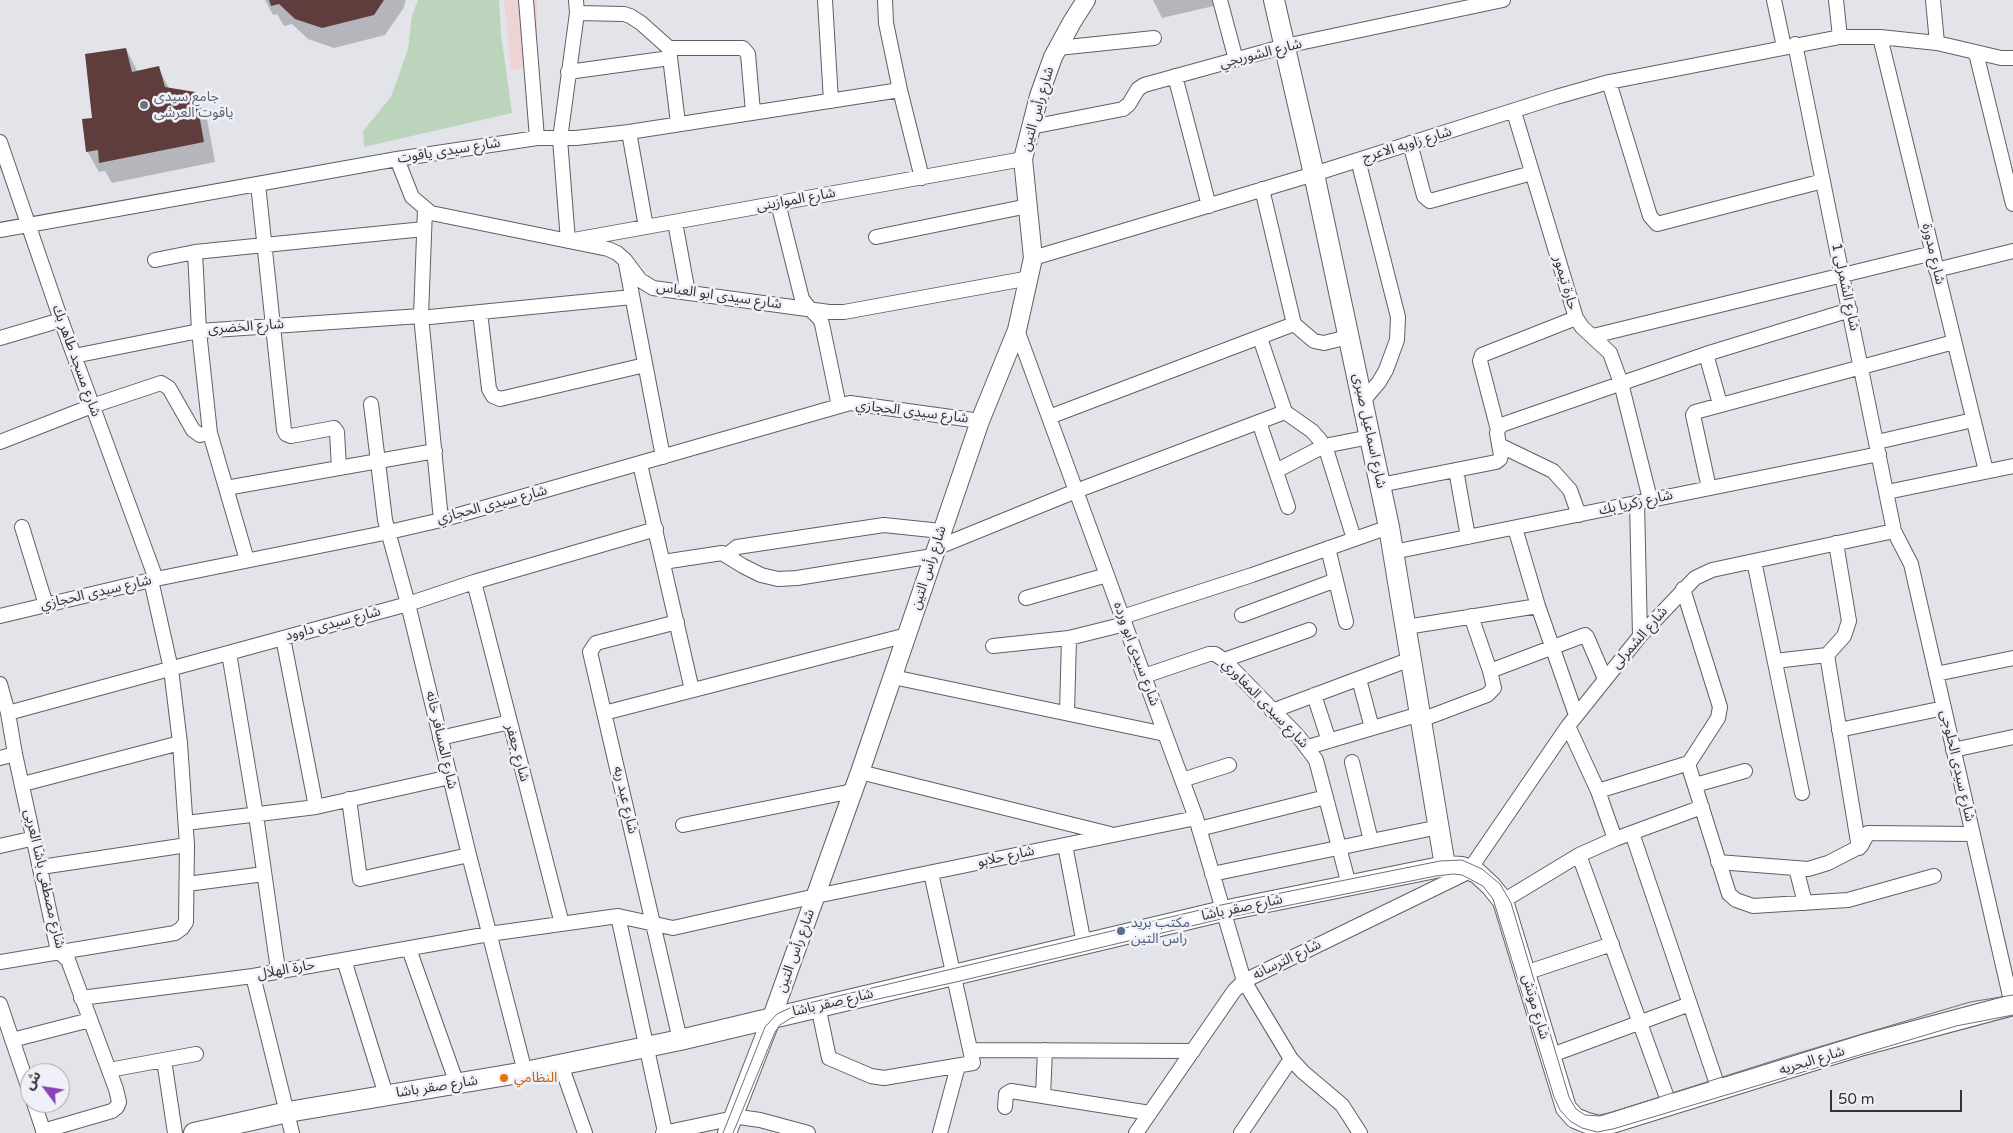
<!DOCTYPE html>
<meta charset="utf-8">
<style>
body{margin:0}
#map{position:relative;width:2013px;height:1133px;overflow:hidden;background:#e3e4ea;font-family:"Varela Round","Noto Sans Arabic",sans-serif}
canvas{display:block}
.north{position:absolute;left:20px;top:1063px;width:50px;height:50px;box-sizing:border-box;background:#f0f1f8;border:1px solid #a4a5aa;border-radius:50%;rotate:301deg;font-size:14px;font-weight:700;line-height:20px;text-align:center;color:#333336}
.north::after{content:'';display:block;margin:auto;width:18px;height:22px;background:#8a43b6;clip-path:polygon(50% 0,100% 100%,50% 72%,0 100%)}
.scale{position:absolute;left:1830px;top:1090px;width:132px;height:22px;box-sizing:border-box;border:2px solid #333336;border-top:0;padding-left:6px;font-size:15px;line-height:18px;white-space:nowrap;color:#333336;-webkit-text-stroke:4px #f0f1f8;paint-order:stroke}
</style>
<div id="map">
<canvas width="2013" height="1133"></canvas>
<div class="north">ش</div>
<div class="scale">50 m</div>
</div>
<script>
const c = document.querySelector('canvas').getContext('2d');
c.lineJoin = 'round';
function fill(path, color) { c.fillStyle = color; c.fill(path, 'evenodd'); }
const shape = rows => new Path2D(rows.map(r => 'M' + r).join(''));
function strokePath(path, color, width, dash) { c.strokeStyle = color; c.lineWidth = width; c.lineCap = dash ? 'butt' : 'round'; c.setLineDash(dash || []); c.stroke(path); }
function write(font, color, halo, rows, align = 'center') {
  c.font = font + ' "Varela Round","Noto Sans Arabic",sans-serif'; c.lineWidth = 5; c.setLineDash([]); c.textBaseline = 'middle'; c.strokeStyle = halo; c.fillStyle = color; for (const [text, x, y, turn = 0] of rows) {
    c.save(); c.translate(x, y); c.rotate((+turn || 0) * Math.PI / 180); c.textAlign = isNaN(turn) ? turn : align; if (halo) c.strokeText(text, 0, 0); c.fillText(text, 0, 0); c.restore();
  }
}
fill(shape([
 [504,0,537,0,537,65,511,71]
]), '#eed3d6');
fill(shape([
 [418,0,499,0,501,34,512,113,364,147,363,131,391,97,408,49,412,15]
]), '#bcd4bc');
fill(shape([
 [265,0,406,0,403,9,385,35,334,48,308,39,292,24,284,26,277,14,273,15],
 [1153,0,1217,0,1218,5,1162,18],
 [126,49,138,72,158,67,170,90,194,94,206,114,215,162,112,183,105,171,99,172,87,151,93,119]
]), '#0003');
fill(shape([
 [269,0,384,0,374,15,322,28,295,19,279,4,271,6],
 [126,48,132,72,159,66,165,87,195,92,204,142,99,163,98,150,86,152,82,119,92,118,85,54]
]), '#5e3d3c');
const minor = shape([
 [526,0,537,138],
 [576,0,577,13,560,139,568,241,1023,159],
 [825,0,831,101],
 [885,0,886,23,900,90,922,178],
 [1220,0,1236,60],
 [1774,0,1784,47],
 [1836,0,1840,37],
 [1933,0,1937,43],
 [577,13,624,14,630,16,641,23,669,48,743,48,748,54,753,112],
 [1880,37,1986,471],
 [1795,44,1894,531,1911,564,2012,1005],
 [1058,48,1154,38],
 [669,49,678,123],
 [1976,53,2013,204],
 [568,72,670,58],
 [1175,76,1209,206],
 [1609,82,1650,216,1657,224,1823,181],
 [1514,112,1576,318,1582,327,1610,353,1621,383,1650,499],
 [1031,127,1123,109,1129,104,1138,89,1144,85,1285,46,1503,0],
 [629,132,646,227],
 [0,142,61,320,156,579],
 [1410,143,1424,196,1430,201,1532,173],
 [397,159,412,197,431,213,608,249,617,253,625,260,640,280,653,288,829,312,844,312,1030,278],
 [1358,160,1398,317,1397,340,1386,370,1379,382,1362,402],
 [258,184,284,430,286,434,291,436,334,428,337,432,339,468],
 [1262,189,1294,324,1314,341,1324,343,1348,337],
 [778,203,802,299,810,309,820,319,822,324,839,406],
 [425,209,421,316,441,520],
 [675,222,688,293],
 [0,230,397,159,537,138,576,138,629,132,900,90],
 [876,237,1028,206],
 [195,252,199,331,210,433,247,560],
 [1033,258,1314,174,1556,97,1609,82,1840,37,1880,37,1937,43,2001,58,2013,58],
 [155,260,195,252,424,229],
 [626,264,663,457],
 [1936,270,2013,251],
 [480,312,489,389,493,396,500,399,645,365],
 [1017,330,1196,818,1244,981,1291,1059,1303,1072,1342,1105,1360,1133],
 [1593,336,1933,253],
 [0,338,61,320],
 [1260,338,1285,412,1312,431,1320,440,1327,452,1354,539],
 [1706,354,1720,404],
 [74,356,199,331,421,316,430,317,632,297],
 [371,404,385,520,408,604,469,855,525,1072],
 [1049,417,1294,324],
 [1259,422,1288,507],
 [1498,430,1480,361,1482,355,1576,318],
 [0,442,92,406,161,383,169,388,193,430,200,435,210,433],
 [1877,442,1973,420],
 [1499,445,1553,471,1570,490,1579,515],
 [640,464,692,690],
 [1456,470,1468,537],
 [1276,471,1324,446,1370,437],
 [1380,485,1496,462,1500,459,1501,455,1497,433,1499,427,1504,424,1706,354,1850,310],
 [226,488,435,451],
 [1709,488,1693,415,1695,412,1954,342],
 [1887,492,2013,466],
 [1637,502,1640,636],
 [22,527,46,605],
 [1515,528,1538,606,1576,715],
 [1836,543,1849,621,1844,636,1827,655,1859,848],
 [936,548,1076,491,1285,412],
 [1328,548,1346,622],
 [1393,552,1879,454],
 [727,555,737,547,884,525,941,531],
 [1754,561,1802,793],
 [663,562,722,553,743,566,761,575,778,579,797,578,933,556],
 [474,582,562,924],
 [1683,589,1720,707,1718,718,1689,763,1689,767,1729,894,1736,900,1753,906,1848,900,1934,876],
 [1026,598,1107,575],
 [1242,615,1336,580],
 [0,616,151,580,389,532,441,520,850,403,980,421],
 [1122,617,1252,575,1389,527],
 [677,622,596,643,590,652,680,1040],
 [1406,627,1538,606],
 [283,638,316,807],
 [993,646,1069,638,1125,624],
 [229,653,256,815,278,970],
 [1224,660,1309,630],
 [1775,661,1827,655],
 [1490,671,1585,635,1587,637,1605,679],
 [1936,674,2013,658],
 [1144,676,1209,654,1215,654,1224,660,1298,736,1316,760,1349,885],
 [893,677,1165,734],
 [1359,679,1372,728],
 [0,684,8,713,15,754,58,951,68,960,116,1089,119,1102,117,1107,112,1111,43,1131],
 [1314,695,1329,741],
 [1272,711,1411,659],
 [8,713,408,604,474,582,656,529],
 [604,713,907,635],
 [1067,713,1069,638],
 [1421,720,1487,695,1494,688,1490,671,1471,616],
 [1568,726,1598,791,1615,839],
 [1839,730,1944,708],
 [440,738,510,722],
 [1308,747,1420,714],
 [1953,750,2013,737],
 [0,758,15,754],
 [1352,762,1371,841],
 [860,772,1110,834],
 [1182,780,1229,765],
 [23,784,180,743],
 [1695,785,1745,771],
 [1598,791,1689,763],
 [349,799,360,879,469,855],
 [186,823,316,807,450,777],
 [683,825,853,791],
 [1199,829,1326,797],
 [1632,833,1719,1090],
 [1065,845,1084,944],
 [0,846,35,838],
 [1579,855,1670,1106],
 [1718,862,1808,869,1828,863,1861,846,1868,833,1973,834],
 [41,867,187,845],
 [1796,868,1805,903],
 [1212,874,1439,827],
 [187,884,264,874],
 [1503,901,1579,855,1615,839,1702,807],
 [618,916,665,1132],
 [409,949,457,1084],
 [344,960,386,1095],
 [0,962,175,933,182,928,186,922,187,845,180,743,171,669,151,580],
 [1525,973,1612,944],
 [253,976,292,1133],
 [81,998,253,976,489,934,618,916,673,928,816,896,1196,818],
 [0,1004,30,1092],
 [818,1006,829,1058,871,1076,884,1078,973,1063,931,873],
 [12,1040,90,1020],
 [971,1050,1193,1051],
 [1549,1056,1690,1004],
 [164,1060,175,1133],
 [561,1065,585,1133],
 [109,1070,196,1054],
 [1043,1096,1045,1050],
 [34,1103,44,1133],
 [1005,1107,1006,1094,1011,1091,1150,1113],
 [663,1133,739,1117,760,1120,808,1133],
 [940,1133,958,1066],
 [1136,1133,1234,991,1244,981,1462,875,1470,869,1568,726,1640,636,1695,578,1712,570,1894,531],
 [1241,1133,1291,1059]
]);
const tertiary = shape([
 [727,1133,772,1017,860,772,980,421,1017,330,1033,258,1023,159,1039,96,1053,57,1072,22,1086,0]
]);
const secondary = shape([
 [1274,0,1314,174,1389,527,1445,866],
 [194,1133,288,1112,525,1072,680,1040,1223,911,1445,866,1462,867,1477,873,1491,886,1503,901,1566,1108,1575,1118,1587,1123,1599,1126,1612,1123,1863,1045,2013,1005]
]);
strokePath(minor, '#5f6066', 16);
strokePath(tertiary, '#5f6066', 20);
strokePath(secondary, '#5f6066', 22);
strokePath(minor, '#fff', 14);
strokePath(tertiary, '#fff', 18);
strokePath(secondary, '#fff', 20);
strokePath(shape([
 [723,1133,765,1027,777,1014,792,1007,1221,905,1440,861,1462,860,1482,869,1500,884,1511,903,1569,1097,1576,1109,1585,1115,1600,1116,1785,1057,1970,1002,2013,995],
 [733,1133,775,1032,780,1025,791,1018,956,982,1225,918,1436,876,1453,874,1462,875,1483,886,1493,899,1554,1097,1560,1110,1570,1121,1582,1128,1597,1132,1613,1129,1956,1026,2013,1015]
]), '#707074', 1);
for (const [x, y, r, color] of [
 [144,105,5,"#6b7280"],
 [1121,931,5,"#5c6f8a"],
 [504,1078,5,"#e8710a"]
]) { const dot = new Path2D(); dot.arc(x, y, r, 0, 2 * Math.PI); c.fillStyle = color; c.fill(dot); strokePath(dot, '#f0f1f8', 2); }
write('14px', '#333336', '#f0f1f8', [
 ["شارع الشوربجي",1261,54,-14],
 ["شارع رأس التين",1038,109,-74],
 ["شارع زاويه الاعرج",1407,145,-17],
 ["شارع سيدى ياقوت",449,151,-9],
 ["شارع الموازينى",796,200,-10],
 ["شارع مدورة",1933,254,77],
 ["حارة تيمور",1565,283,74],
 ["شارع الشمرلى 1",1845,287,78],
 ["شارع سيدى ابو العباس",719,296,8],
 ["شارع الخضرى",246,327,-4],
 ["شارع مسجد طاهر بك",76,361,70],
 ["شارع سيدى الحجازي",912,412,7],
 ["شارع اسماعيل صبرى",1369,431,78],
 ["شارع زكريا بك",1636,503,-12],
 ["شارع سيدى الحجازي",492,505,-15],
 ["شارع رأس التين",929,568,-72],
 ["شارع سيدى الحجازي",96,593,-13],
 ["شارع سيدى داوود",333,624,-15],
 ["شارع الشمرلى",1640,638,-49],
 ["شارع سيدى ابو ورده",1136,654,70],
 ["شارع سيدى المغاوري",1265,704,46],
 ["شارع المسافر خانه",441,740,77],
 ["شارع جعفر",517,753,75],
 ["شارع سيدى الحلوجى",1957,766,77],
 ["شارع عبد ربه",625,800,77],
 ["شارع حلابو",1006,857,-12],
 ["شارع مصطفى باشا العربى",44,879,77],
 ["شارع صقر باشا",1242,908,-12],
 ["شارع رأس التين",796,951,-70],
 ["شارع الترسانه",1287,960,-26],
 ["حارة الهلال",286,970,-10],
 ["شارع صقر باشا",833,1003,-13],
 ["شارع موتش",1535,1007,74],
 ["شارع البحريه",1812,1061,-17],
 ["شارع صقر باشا",437,1087,-9]
]);
write('14px', '#5b616d', '#f0f1f8', [
 ["جامع سيدى",154,97],
 ["ياقوت العرشى",154,113]
], 'left');
write('14px', '#4e5e75', '#f0f1f8', [
 ["مكتب بريد",1131,923],
 ["راس التين",1131,939]
], 'left');
write('14px', '#c56008', '#f0f1f8', [
 ["النظامي",514,1078]
], 'left');
</script>
